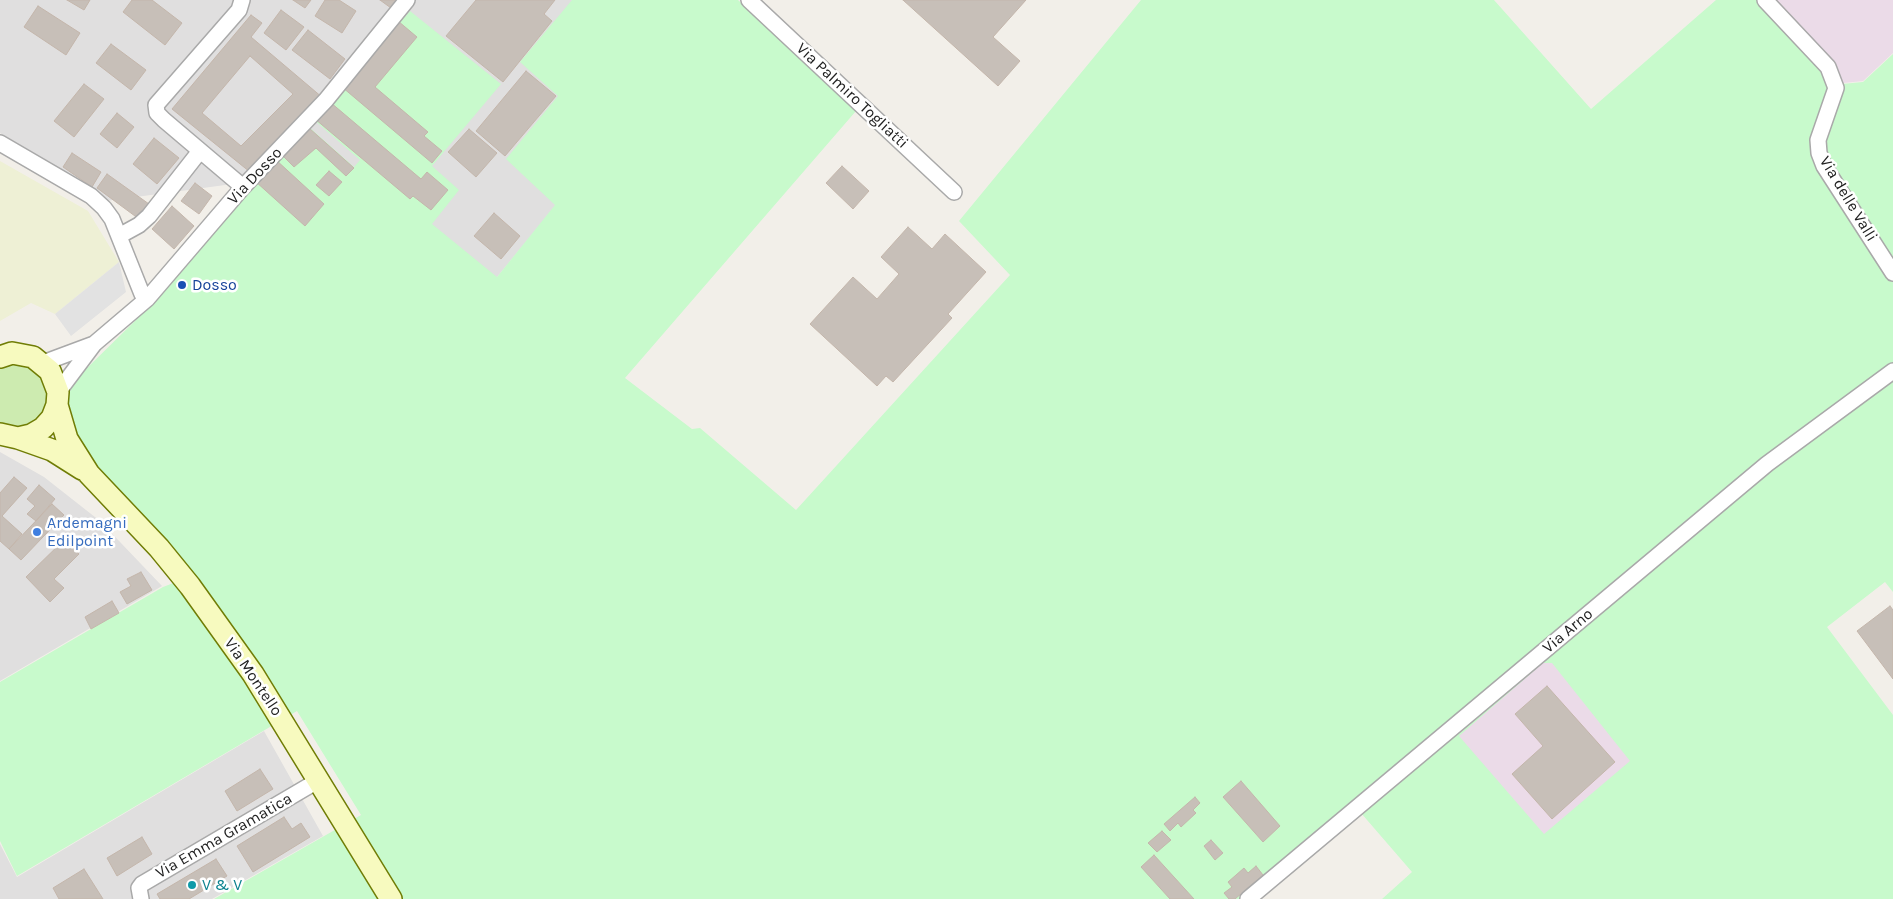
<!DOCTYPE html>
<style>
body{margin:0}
canvas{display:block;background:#f2efe9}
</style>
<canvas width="1893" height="899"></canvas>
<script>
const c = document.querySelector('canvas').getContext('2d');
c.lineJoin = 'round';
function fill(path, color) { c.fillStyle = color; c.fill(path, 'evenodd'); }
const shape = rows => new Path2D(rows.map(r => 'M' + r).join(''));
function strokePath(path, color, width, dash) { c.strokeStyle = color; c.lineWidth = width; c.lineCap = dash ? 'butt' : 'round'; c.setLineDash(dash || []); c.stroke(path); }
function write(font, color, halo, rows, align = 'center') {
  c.font = font + ' Karla,sans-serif'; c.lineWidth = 5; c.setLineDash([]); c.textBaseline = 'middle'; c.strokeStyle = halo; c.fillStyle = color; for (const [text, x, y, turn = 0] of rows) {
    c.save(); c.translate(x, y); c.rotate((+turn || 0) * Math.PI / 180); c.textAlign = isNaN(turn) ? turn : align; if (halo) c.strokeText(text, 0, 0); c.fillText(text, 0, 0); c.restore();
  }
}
fill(shape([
 [0,0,572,0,559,96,556,205,493,282,255,181,106,201,0,133],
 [0,452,44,477,100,521,162,586,0,681],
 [264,731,323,836,212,899,0,899,0,844,17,877]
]), '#e0dfdf');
fill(shape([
 [1776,0,1893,0,1893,53,1863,81,1843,83,1834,62],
 [1543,663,1553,663,1631,761,1544,835,1458,736]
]), '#ebdbe8');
fill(shape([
 [0,161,88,211,119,262,55,314,31,303,0,321]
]), '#eef0d5');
fill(shape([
 [11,362,30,364,49,385,46,413,22,429,0,425,0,366]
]), '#cdebb0');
fill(shape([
 [572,0,738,0,856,111,625,378,692,429,700,428,796,510,1010,275,959,221,1141,0,1494,0,1591,109,1716,0,1771,0,1842,84,1863,82,1893,54,1893,592,1885,582,1827,627,1893,715,1893,899,1382,899,1412,872,1361,813,1257,899,214,899,361,815,297,711,17,876,0,841,0,682,163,587,194,575,41,419,85,370,142,314,233,205,309,127,354,167,360,160,314,120,401,14,405,17,410,11,501,84,432,166,459,190,432,224,497,277,555,205,506,159,558,96,520,62],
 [1543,663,1552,663,1630,761,1544,834,1459,736]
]), '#c8facc');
fill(shape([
 [119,262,126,292,71,336,55,314]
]), '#e2e2e2');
const building = shape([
 [67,0,90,0,84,10,67,0],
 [132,0,152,0,182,23,165,45,123,12,132,0],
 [293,0,311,0,305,8,293,0],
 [325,0,339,0,356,11,342,33,315,16,325,0],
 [380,0,397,0,391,8,380,0],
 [476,0,555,0,544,14,552,21,503,82,446,36,476,0],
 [903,0,1026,0,993,37,1020,61,998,86,903,0],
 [38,6,80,33,66,55,24,27,38,6],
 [281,10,304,27,286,50,264,33,281,10],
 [251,15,262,23,251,37,323,98,250,172,172,109,251,15],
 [250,56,293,94,241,146,202,113,250,56],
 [398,21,417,37,375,87,428,132,424,136,442,151,432,163,342,87,398,21],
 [308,30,345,59,330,79,292,50,308,30],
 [111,44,146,70,131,90,96,63,111,44],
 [526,71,556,96,505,156,476,131,526,71],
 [84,84,104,99,74,137,54,121,84,84],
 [330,102,421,179,427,172,448,190,431,210,413,196,410,199,315,119,330,102],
 [117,113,134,127,117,148,100,134,117,113],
 [309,128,354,168,346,176,316,148,294,167,281,154,309,128],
 [469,129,497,153,476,177,448,152,469,129],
 [154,138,179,158,157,184,133,164,154,138],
 [72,153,101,172,92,187,63,167,72,153],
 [275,159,324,204,305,226,255,181,275,159],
 [842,166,869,191,853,209,826,183,842,166],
 [329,171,342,182,329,196,316,185,329,171],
 [107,174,149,204,139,219,97,188,107,174],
 [195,183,212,196,199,214,181,201,195,183],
 [172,206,194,226,174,249,152,229,172,206],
 [494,213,520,236,501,259,474,236,494,213],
 [908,227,932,249,945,234,986,272,948,314,952,318,893,382,886,376,877,386,810,324,853,277,877,299,899,274,881,257,908,227],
 [14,477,27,488,2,516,22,534,9,549,0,541,0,493,14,477],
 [39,485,55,499,36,521,27,514,35,506,27,499,39,485],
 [52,504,64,515,21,560,9,549,52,504],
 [65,539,79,554,54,579,64,588,50,602,26,577,65,539],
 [141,572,152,590,127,604,120,592,131,586,127,579,141,572],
 [112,601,119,613,91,629,85,617,112,601],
 [1890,606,1893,610,1893,679,1857,631,1890,606],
 [1547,686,1615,762,1552,819,1512,774,1543,746,1515,714,1547,686],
 [260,769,273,789,237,811,225,791,260,769],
 [1241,781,1280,826,1263,842,1223,797,1241,781],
 [1195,797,1200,803,1193,810,1196,813,1181,827,1178,823,1170,831,1164,824,1195,797],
 [284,817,292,829,301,823,310,837,253,872,237,846,284,817],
 [1162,831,1171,840,1157,852,1148,843,1162,831],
 [142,837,152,854,117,876,107,858,142,837],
 [1211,840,1223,853,1215,860,1204,846,1211,840],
 [1154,855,1194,899,1170,899,1141,867,1154,855],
 [216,859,227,876,189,899,160,899,157,894,216,859],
 [1256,866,1263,875,1235,899,1229,899,1224,893,1232,887,1228,882,1244,868,1248,873,1256,866],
 [84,869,103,899,59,899,53,888,84,869]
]);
fill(building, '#c7bfb8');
strokePath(building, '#c4b6ab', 1);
const street = shape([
 [242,0,239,10,156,105,157,113,164,120,243,187],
 [749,0,954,192],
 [1765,0,1828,67,1836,88,1818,140,1819,153,1824,166,1893,273],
 [0,143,91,196,104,208,112,219,142,294,147,299],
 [119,236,139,225,149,216,200,151],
 [43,363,94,344],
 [58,392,94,344,147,299,243,187,326,100,407,0],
 [141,899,139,888,142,884,319,780],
 [1248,899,1767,464,1893,371]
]);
const secondary = shape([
 [0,357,12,353,33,357,50,371,58,392,57,405,52,418,43,428,31,435,18,438,0,434],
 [57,405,67,439,89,474,159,548,190,586,253,674,391,899],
 [18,438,52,450,82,469]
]);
strokePath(street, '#a9a9a9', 18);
strokePath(secondary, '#707d05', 24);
strokePath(street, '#fff', 15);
strokePath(secondary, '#f7fabf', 21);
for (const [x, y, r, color] of [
 [182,285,5,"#1a4fb4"],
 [37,532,5,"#3f7fe0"],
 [192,885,5,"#0f9aa8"]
]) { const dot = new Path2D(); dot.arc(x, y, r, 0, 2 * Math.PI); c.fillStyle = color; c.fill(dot); strokePath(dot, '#fff', 2); }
write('16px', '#222', '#fff', [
 ["Via Palmiro Togliatti",852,96,43],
 ["Via Dosso",255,176,-47],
 ["Via delle Valli",1848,199,59],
 ["Via Arno",1568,631,-40],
 ["Via Montello",253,677,56],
 ["Via Emma Gramatica",224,836,-30]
]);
write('16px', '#164399', '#fff', [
 ["Dosso",192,285]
], 'left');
write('16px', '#366cbe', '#fff', [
 ["Ardemagni",47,523],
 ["Edilpoint",47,541]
], 'left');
write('16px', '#0d838f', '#fff', [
 ["V & V",202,885]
], 'left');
</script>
